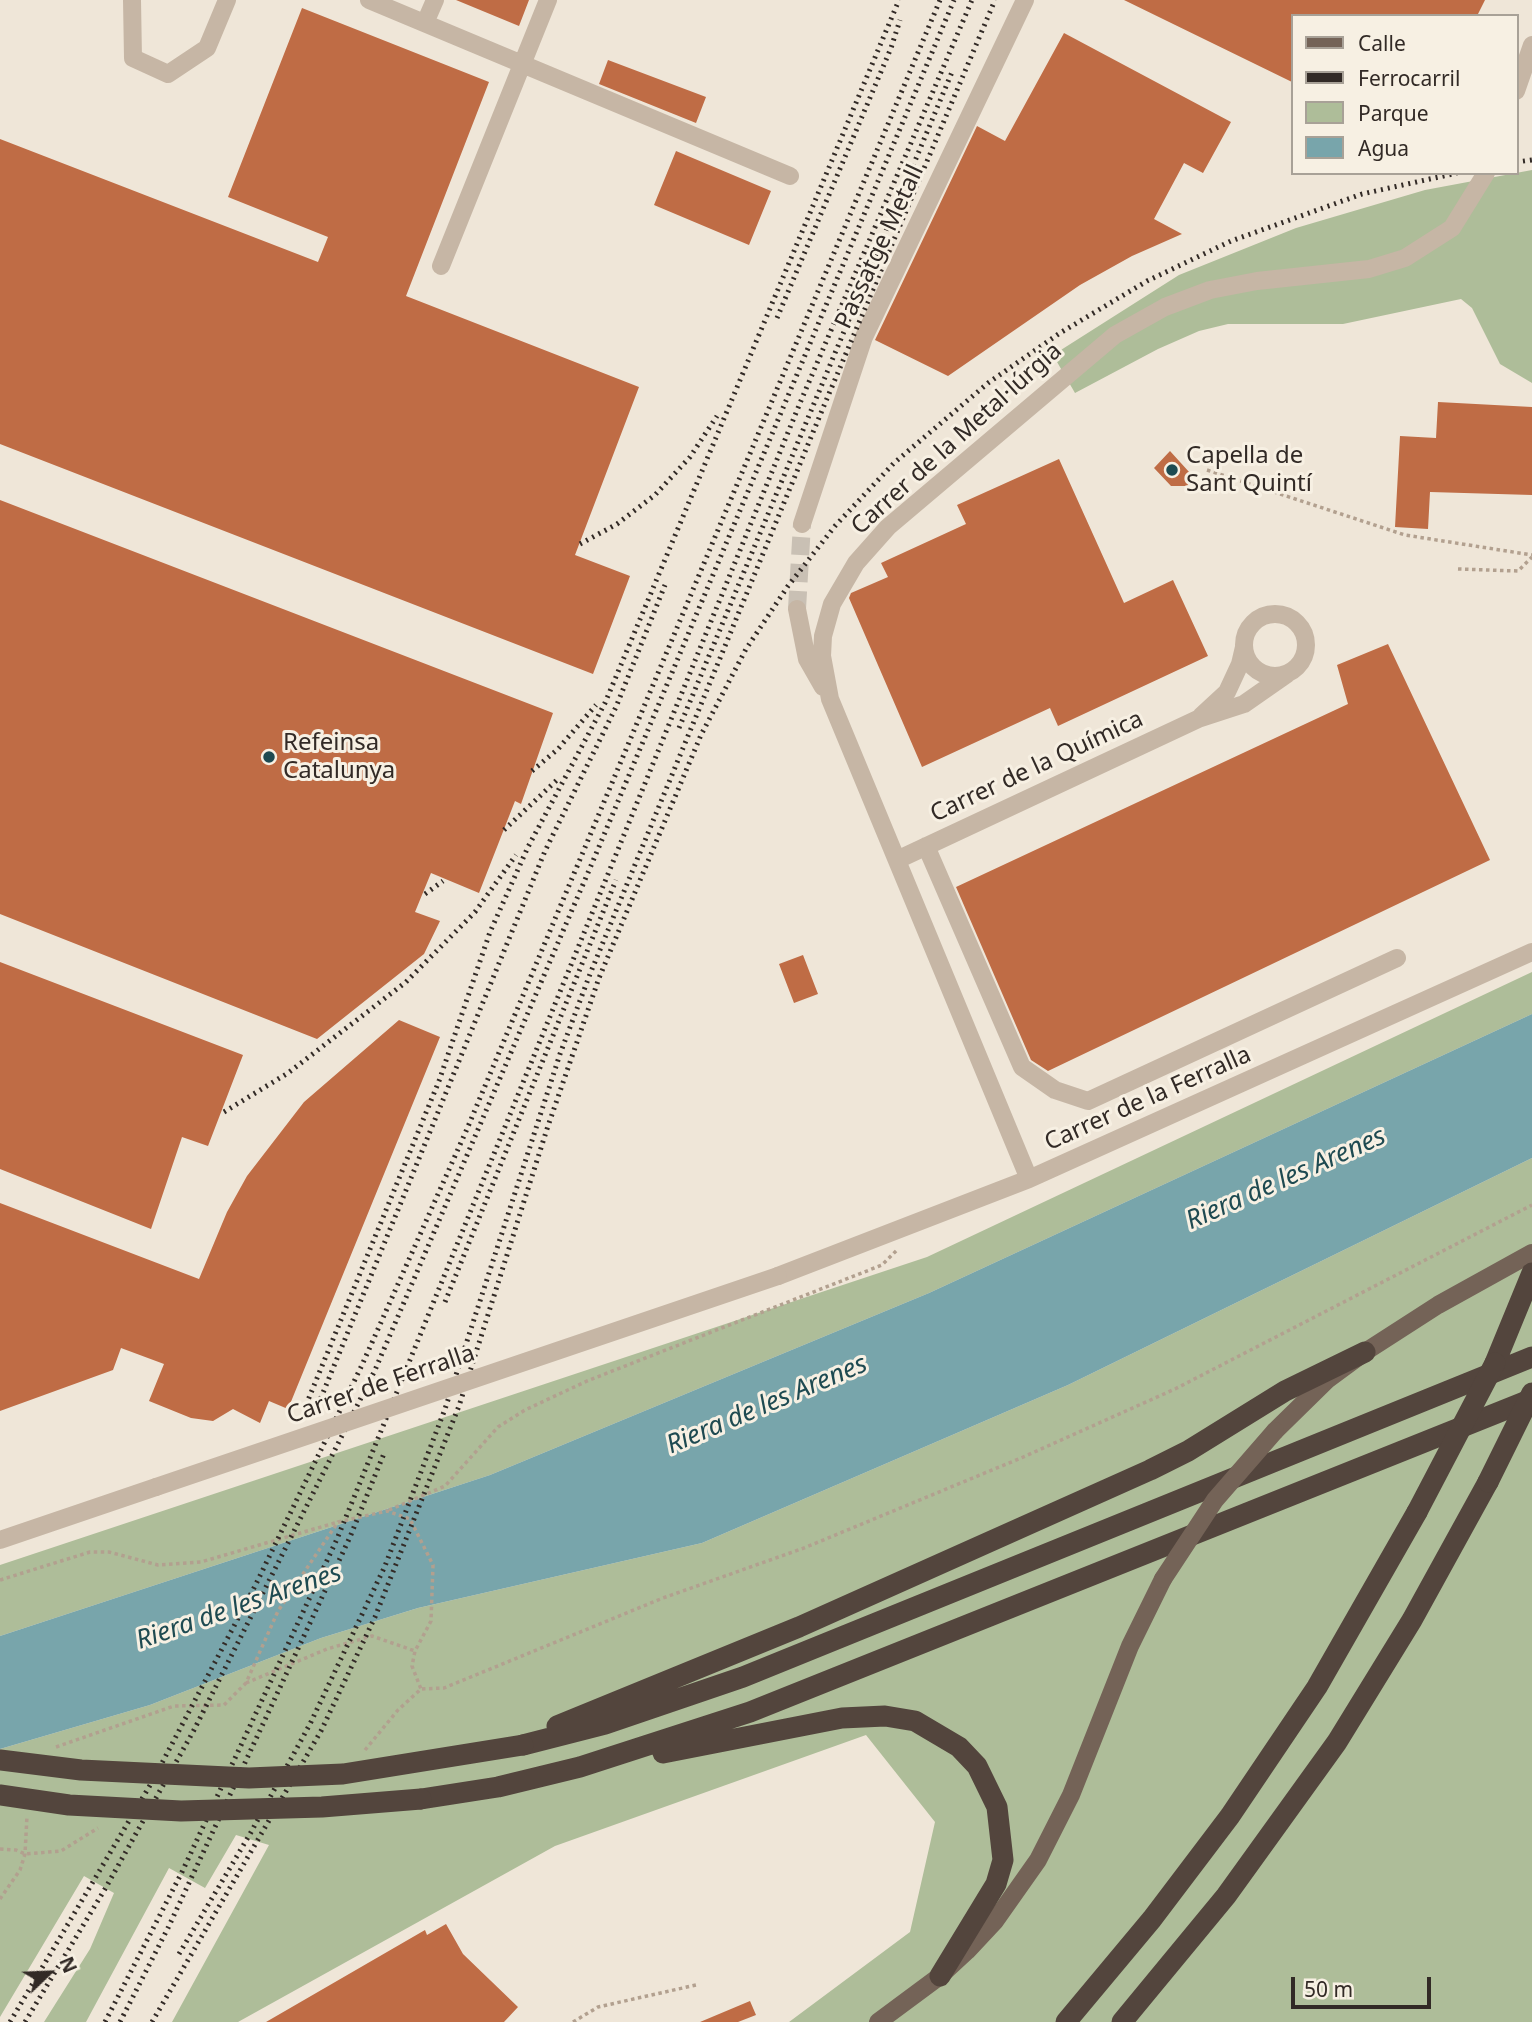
<!DOCTYPE html>
<meta charset="utf-8">
<style>
body{margin:0}
#map{position:relative;width:1532px;height:2022px;overflow:hidden;background:#efe6d8;font-family:"Noto Sans",sans-serif}
canvas{display:block}
.legend{position:absolute;left:1291px;top:14px;width:228px;height:161px;box-sizing:border-box;background:#f7f0e3;border:2px solid #a8a197;margin:0;padding:9px 12px;list-style:none;font-size:21px;color:#322a26}
.legend li{display:flex;align-items:center;gap:14px;height:35px}
.legend b{width:35px;border:2px solid #a8a197}
.north{position:absolute;left:14px;top:1938px;width:70px;height:70px;-webkit-text-stroke:5px #f7f0e3;paint-order:stroke;rotate:67deg;font-size:19px;font-weight:700;line-height:28px;text-align:center;color:#322a26}
.north::after{content:'';display:block;margin:auto;width:24px;height:32px;background:#322a26;clip-path:polygon(50% 0,100% 100%,50% 72%,0 100%)}
.scale{position:absolute;left:1291px;top:1977px;width:140px;height:32px;box-sizing:border-box;border:4px solid #322a26;border-top:0;padding-left:9px;font-size:21px;line-height:24px;white-space:nowrap;color:#322a26;-webkit-text-stroke:5px #f7f0e3;paint-order:stroke}
</style>
<div id="map">
<canvas width="1532" height="2022"></canvas>
<ul class="legend">
<li><b style="height:9px;background:#746357"></b>Calle</li>
<li><b style="height:9px;background:#322a26"></b>Ferrocarril</li>
<li><b style="height:19px;background:#aebd99"></b>Parque</li>
<li><b style="height:19px;background:#78a5ab"></b>Agua</li>
</ul>
<div class="north">N</div>
<div class="scale">50 m</div>
</div>
<script>
const c = document.querySelector('canvas').getContext('2d');
c.lineJoin = 'round';
function fill(path, color) { c.fillStyle = color; c.fill(path, 'evenodd'); }
const shape = rows => new Path2D(rows.map(r => 'M' + r).join(''));
function strokePath(path, color, width, dash) { c.strokeStyle = color; c.lineWidth = width; c.lineCap = dash ? 'butt' : 'round'; c.setLineDash(dash || []); c.stroke(path); }
function write(font, color, halo, rows, align = 'center') {
  c.font = font + ' "Noto Sans",sans-serif'; c.lineWidth = 6; c.setLineDash([]); c.textBaseline = 'middle'; c.strokeStyle = halo; c.fillStyle = color; for (const [text, x, y, turn = 0] of rows) {
    c.save(); c.translate(x, y); c.rotate((+turn || 0) * Math.PI / 180); c.textAlign = isNaN(turn) ? turn : align; if (halo) c.strokeText(text, 0, 0); c.fillText(text, 0, 0); c.restore();
  }
}
fill(shape([
 [1532,170,1532,383,1500,364,1472,308,1461,299,1343,324,1228,324,1199,331,1158,349,1075,393,1053,355,1179,275,1296,228,1425,190],
 [1532,972,1532,1014,929,1293,490,1475,0,1636,0,1565,927,1257],
 [1532,1158,1532,2022,789,2022,910,1932,935,1822,866,1735,555,1846,238,2022,172,2022,269,1845,236,1835,205,1888,169,1868,86,2022,44,2022,90,1949,114,1893,84,1876,0,2017,0,1749,150,1705,321,1638,418,1608,702,1543,1068,1385]
]), '#aebd99');
fill(shape([
 [1532,1014,1532,1158,1068,1385,702,1543,418,1608,321,1638,150,1705,0,1749,0,1636,490,1475,929,1293]
]), '#78a5ab');
fill(shape([
 [456,0,529,0,519,26],
 [1124,0,1485,0,1477,16,1292,16,1292,82],
 [302,8,489,82,406,296,639,387,575,555,630,576,593,674,0,444,0,139,318,262,328,237,228,197],
 [1064,33,1231,122,1203,173,1184,163,1154,219,1182,234,1132,256,1080,285,948,376,875,340,977,126,1005,141],
 [608,60,706,97,696,123,599,84],
 [676,151,771,191,749,245,654,205],
 [1438,402,1532,407,1532,495,1430,492,1428,529,1395,527,1400,436,1436,438],
 [1170,451,1190,473,1193,481,1187,486,1171,486,1154,468],
 [1059,459,1124,603,1173,580,1208,656,1058,726,1050,708,922,767,849,598,851,593,888,577,881,563,966,524,957,505],
 [0,500,553,713,521,804,515,801,479,893,431,873,415,912,440,921,424,954,317,1039,0,914],
 [1388,644,1490,860,1048,1071,1031,1060,956,887,1348,704,1337,665],
 [803,955,818,994,794,1003,779,964],
 [0,962,243,1055,208,1146,182,1137,151,1229,0,1169],
 [399,1020,440,1037,288,1409,269,1401,260,1423,233,1409,213,1421,191,1418,149,1401,164,1364,121,1348,113,1370,0,1411,0,1203,199,1279,227,1212,247,1176,304,1102],
 [446,1924,463,1954,518,2007,504,2022,266,2022,425,1930,427,1935],
 [750,2001,756,2015,738,2022,700,2022]
]), '#bf6c45');
strokePath(shape([
 [797,609,802,524]
]), '#c9c0b4', 18, [18, 9]);
strokePath(shape([
 [1207,470,1405,535,1532,555],
 [1458,569,1518,571,1532,557],
 [389,1510,445,1486,498,1427,525,1410,587,1381,882,1265,897,1250],
 [0,1580,90,1552,109,1552,158,1565,201,1562,338,1522],
 [246,1683,327,1649,372,1636,415,1651],
 [56,1747,174,1706,224,1705,246,1683,278,1611,338,1522,387,1511,410,1519,433,1565,431,1621,415,1651,412,1666,421,1689],
 [365,1750,398,1710,421,1689,444,1688,663,1598,804,1548,1021,1458,1175,1389,1532,1205],
 [0,1849,16,1850,25,1854,61,1851,98,1828],
 [0,1899,20,1870,25,1854,27,1816],
 [573,2022,598,2007,696,1985]
]), '#b2a08f', 3.5, [3.5, 3.5]);
strokePath(shape([
 [132,0,133,58,168,74,207,48,227,0],
 [369,0,790,176],
 [425,23,435,0],
 [1516,91,1532,45],
 [441,266,548,0],
 [802,524,864,337,1025,0],
 [797,609,807,659,823,687],
 '1244 645a31 31 0 1 1 62 0a31 31 0 1 1-62 0Z',
 [1201,716,1227,692,1240,664,1244,647],
 [926,846,1022,1067,1055,1090,1088,1101,1397,958],
 [897,860,1198,719,1244,704,1287,674],
 [1029,1179,830,699,822,656,823,636,832,604,856,563,888,527,1115,335,1165,307,1210,290,1257,281,1369,269,1405,258,1452,228,1486,173],
 [778,1276,1029,1179,1532,952],
 [0,1540,156,1487]
]), '#c6b6a5', 18);
strokePath(shape([
 [1275,1431,1327,1380,1365,1352,1438,1305,1532,1253],
 [878,2022,940,1976,967,1951,995,1921,1038,1860,1071,1795,1130,1646,1163,1579]
]), '#746357', 18);
strokePath(shape([
 [1495,1363,1532,1273],
 [557,1726,799,1627,1150,1470,1188,1451,1285,1391,1365,1352],
 [523,1745,605,1724,743,1677,1532,1357],
 [663,1753,842,1718,885,1716,915,1721,959,1747,977,1766,997,1807,1003,1860,996,1884,940,1976],
 [421,1799,498,1787,580,1767,750,1712,1532,1399],
 [1066,2022,1152,1919,1230,1816,1317,1687,1417,1512],
 [1122,2022,1226,1896,1337,1742,1412,1620,1488,1482]
]), '#53453d', 21);
strokePath(shape([
 [1516,162,1532,160],
 [777,318,891,48,900,20],
 [580,544,617,524,655,495,690,457,717,416],
 [679,728,952,72],
 [532,771,558,749,596,705],
 [504,830,559,778],
 [425,894,443,881],
 [224,1112,288,1073,406,982,475,912,516,855],
 [445,1302,616,880],
 [306,1405,439,1081,490,932,528,847,605,703,899,0],
 [318,1405,545,851,616,707,665,585],
 [179,1954,250,1834,310,1724,385,1566,445,1409,560,1054,590,974,823,408,995,0],
 [10,2022,152,1782,255,1586,362,1365,467,1129,940,0],
 [25,2022,105,1889,194,1730,375,1370,593,861,954,0],
 [105,2022,182,1872,337,1539,800,403,972,0],
 [120,2022,168,1928,350,1537,385,1451],
 [152,2022,321,1731,375,1617,459,1406,547,1129,599,978,701,735,746,649,788,586,835,526,894,463,988,383,1060,333,1147,281,1231,241,1362,194,1457,173]
]), '#322a26', 5, [2, 5]);
strokePath(shape([
 [156,1487,778,1276]
]), '#c6b6a5', 18);
strokePath(shape([
 [1163,1579,1215,1500,1275,1431]
]), '#746357', 18);
strokePath(shape([
 [1488,1482,1532,1393],
 [1417,1512,1495,1363],
 [0,1760,81,1770,249,1778,343,1774,523,1745],
 [0,1795,69,1805,181,1811,322,1807,421,1799]
]), '#53453d', 21);
for (const [x, y, r, color] of [
 [1172,470,7,"#1e4a51"],
 [269,757,7,"#1e4a51"]
]) { const dot = new Path2D(); dot.arc(x, y, r, 0, 2 * Math.PI); c.fillStyle = color; c.fill(dot); strokePath(dot, '#f7f0e3', 2.5); }
write('24px', '#322a26', '#f7f0e3', [
 ["Passatge Metall",880,247,-65],
 ["Carrer de la Metal·lúrgia",957,439,-42],
 ["Carrer de la Química",1037,767,-25],
 ["Carrer de la Ferralla",1148,1099,-24],
 ["Carrer de Ferralla",381,1385,-19]
]);
write('24px', '#322a26', '#f7f0e3', [
 ["Capella de",1186,456],
 ["Sant Quintí",1186,484],
 ["Refeinsa",283,743],
 ["Catalunya",283,771]
], 'left');
write('italic 26px', '#1e4a51', '#f7f0e3', [
 ["Riera de les Arenes",1286,1179,-24],
 ["Riera de les Arenes",767,1405,-23],
 ["Riera de les Arenes",239,1607,-19]
]);
</script>
